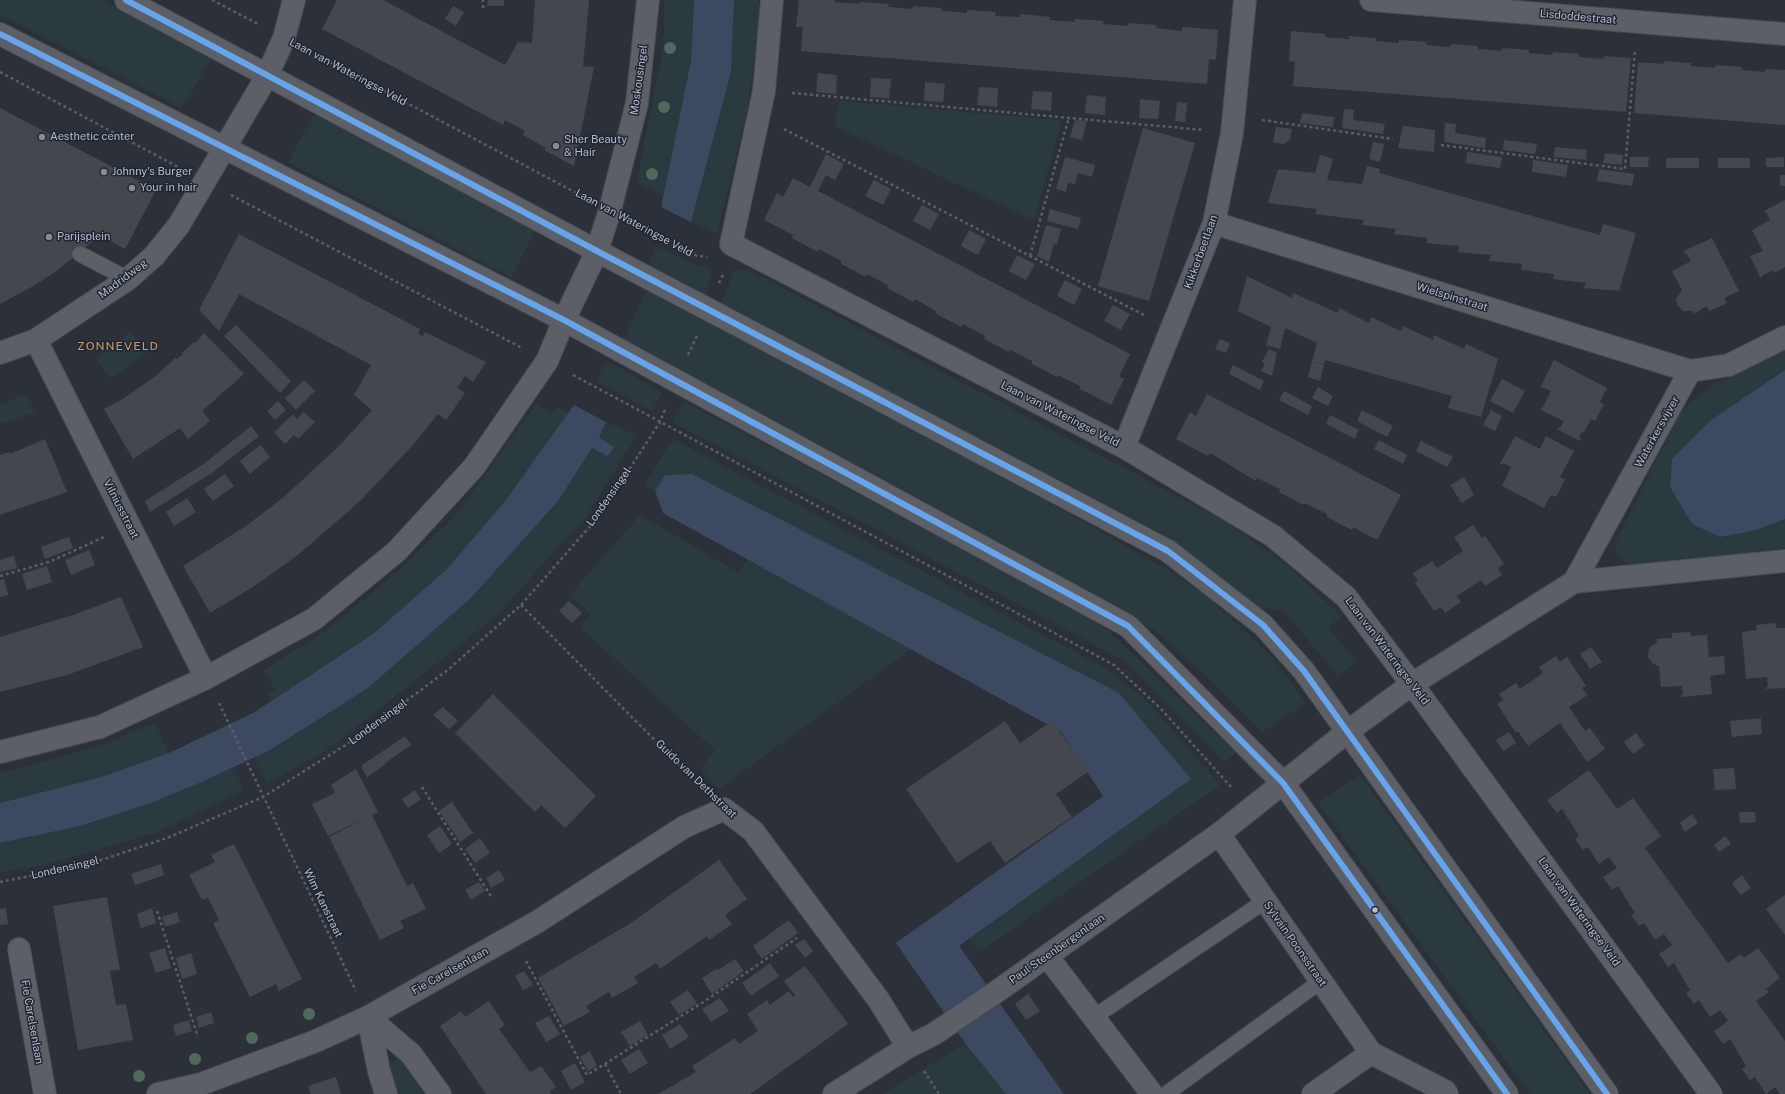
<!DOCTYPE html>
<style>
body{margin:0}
canvas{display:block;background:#2c3038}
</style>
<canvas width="1785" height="1094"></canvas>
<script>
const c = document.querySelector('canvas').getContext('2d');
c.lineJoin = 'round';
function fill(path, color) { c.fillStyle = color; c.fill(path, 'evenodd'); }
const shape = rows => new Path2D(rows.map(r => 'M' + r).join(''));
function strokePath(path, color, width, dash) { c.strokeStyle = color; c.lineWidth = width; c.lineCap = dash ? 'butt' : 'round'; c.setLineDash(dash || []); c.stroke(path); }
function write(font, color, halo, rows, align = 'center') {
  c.font = font + ' "Public Sans",sans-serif'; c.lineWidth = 3; c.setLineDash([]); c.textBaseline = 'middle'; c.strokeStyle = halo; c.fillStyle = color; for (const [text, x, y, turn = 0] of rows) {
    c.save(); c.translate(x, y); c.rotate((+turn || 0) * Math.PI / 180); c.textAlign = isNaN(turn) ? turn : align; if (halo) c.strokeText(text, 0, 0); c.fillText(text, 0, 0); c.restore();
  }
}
fill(shape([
 [0,0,105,0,212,57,182,108,0,15],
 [664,0,694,0,691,61,663,196,637,181,664,43],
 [734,0,759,0,760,13,748,107,717,234,691,222,731,72],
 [840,101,1062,120,1034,220,834,126],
 [315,113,536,229,511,277,288,162],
 [656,247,698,266,706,266,712,273,705,297,648,265],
 [745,268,1224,521,1288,566,1341,616,1328,628,1357,661,1338,676,1283,610,1257,608,1200,561,722,303,734,271],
 [648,287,1069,513,1201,590,1271,656,1306,703,1262,732,1207,677,1156,631,1028,558,624,339],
 [130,332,146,353,110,379,96,358],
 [1785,350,1785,370,1711,420,1757,530,1785,519,1785,547,1766,555,1630,565,1618,557,1615,544,1678,417,1688,404,1710,387],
 [607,361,662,392,652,411,596,381],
 [27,394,35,412,0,424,0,404],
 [683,401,1099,622,1236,753,1224,762,1122,659,672,422],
 [536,404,552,413,558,407,569,413,506,500,447,569,373,634,271,701,268,694,276,690,263,671,325,631,397,572,456,515],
 [606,422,636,436,586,517,495,617,330,748,267,784,254,758,270,750,368,688,471,598,558,501,592,447,606,456,613,447,599,437],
 [673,439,1107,669,1149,703,1220,785,979,952,969,939,1190,779,1119,693,692,474,665,475,655,491,644,485],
 [640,515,738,572,748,560,911,649,719,789,701,769,715,750,580,627,591,614,570,595],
 [155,723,169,753,98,778,0,803,0,773,96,747],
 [233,768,244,790,158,832,45,865,0,872,0,843,80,826,148,804],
 [1360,775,1590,1094,1530,1094,1318,803],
 [965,1043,1006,1094,882,1094,937,1061],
 [399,1058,425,1094,396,1094,386,1064]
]), '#2a3a3e');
fill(shape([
 [694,0,734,0,731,72,691,222,661,207,691,61],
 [1785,370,1785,519,1757,530,1720,537,1692,524,1670,487,1672,459,1711,420],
 [574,405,606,422,599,437,614,447,610,453,607,456,592,448,558,501,471,598,368,688,270,750,204,781,148,804,80,826,0,843,0,803,98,778,169,753,253,713,373,634,447,569,506,500],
 [692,474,1119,693,1191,779,959,946,1064,1094,1006,1094,965,1043,896,943,1103,796,1061,732,663,513,655,491,665,475]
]), '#3c4960');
fill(shape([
 [337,0,383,0,505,65,518,42,532,43,535,0,589,0,583,66,594,67,574,166,544,150,546,148,523,135,525,131,505,120,503,125,322,29],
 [488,0,504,0,504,6,487,6],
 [799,0,835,0,834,2,859,4,860,2,889,4,888,7,913,9,913,6,942,8,942,11,967,13,967,10,996,12,995,16,1020,17,1020,14,1022,14,1050,17,1049,20,1074,22,1075,19,1104,21,1103,24,1128,26,1128,23,1156,25,1157,28,1182,31,1182,27,1218,30,1216,60,1209,59,1207,84,801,51,803,27,796,27],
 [453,6,464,12,456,26,445,19],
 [1291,31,1325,34,1325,37,1349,39,1349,36,1376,38,1376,41,1399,43,1399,40,1426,42,1427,45,1450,47,1451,44,1478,46,1478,49,1501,51,1503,48,1529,50,1529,53,1552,55,1553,52,1579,54,1579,57,1603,59,1604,56,1631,58,1626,112,1293,86,1295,62,1289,61],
 [1664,61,1691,63,1691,66,1714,68,1716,65,1742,67,1742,70,1765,72,1765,69,1785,70,1785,125,1634,113,1638,62,1664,64],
 [818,73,837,75,836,94,816,92],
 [871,78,891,79,889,98,870,97],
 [925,82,945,84,943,102,924,101],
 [979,87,998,88,997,107,977,105],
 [1033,91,1052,92,1051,111,1031,109],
 [1087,95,1106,97,1105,115,1085,113],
 [1140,99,1160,101,1158,119,1139,118],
 [1177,102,1187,103,1185,122,1175,121],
 [0,108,156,190,125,249,100,235,58,270,35,285,0,304],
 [1344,109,1354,110,1353,120,1385,124,1383,134,1342,128],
 [1302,113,1334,117,1333,127,1300,123],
 [1075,120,1087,121,1082,140,1070,137],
 [1445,123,1456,124,1455,133,1486,138,1485,148,1444,142],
 [1403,126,1435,130,1434,152,1398,148],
 [1276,127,1292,129,1290,139,1284,144,1273,142],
 [1143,128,1195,143,1149,301,1098,286],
 [1504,140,1537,144,1535,154,1503,150],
 [1373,142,1384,144,1380,162,1369,159],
 [1555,147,1587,150,1586,160,1554,157],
 [1467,152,1502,157,1500,168,1466,163],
 [1605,153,1623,155,1622,165,1603,163],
 [826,154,844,164,835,180,826,175,818,191,1130,354,1119,376,1124,379,1111,405,1080,389,1080,386,1058,375,1057,377,1032,364,1032,361,1010,350,1009,352,984,339,985,336,963,324,961,327,935,313,936,311,915,299,913,302,887,288,889,286,867,274,866,277,841,264,841,261,819,249,818,252,792,238,793,235,764,220,777,193,783,197,793,178,810,187],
 [1320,155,1333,159,1327,180,1362,184,1367,166,1380,169,1379,173,1600,235,1603,224,1636,233,1619,291,1584,288,1586,283,1553,279,1554,274,1521,270,1522,264,1489,261,1491,255,1458,252,1459,246,1427,243,1427,238,1394,234,1396,229,1362,225,1364,220,1315,214,1317,209,1268,203,1278,169,1315,173],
 [1065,157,1095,165,1092,177,1078,173,1075,184,1068,183,1066,192,1056,189],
 [1630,157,1649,157,1648,167,1630,167],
 [1784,157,1784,167,1766,167,1766,158],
 [1666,158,1699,158,1699,168,1666,168],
 [1718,158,1750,158,1750,168,1718,168],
 [1533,160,1568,165,1566,177,1532,172],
 [1599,169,1634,174,1632,186,1597,181],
 [1780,175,1785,175,1785,186,1780,186],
 [874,180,891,189,883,205,865,196],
 [1785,200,1785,267,1774,273,1773,270,1762,276,1761,279,1750,256,1763,251,1752,230,1770,220,1766,212,1765,213,1764,211],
 [922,205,939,214,930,230,913,221],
 [1050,209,1081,218,1078,229,1047,221],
 [1046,225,1061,229,1057,244,1054,244,1049,262,1037,256],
 [969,230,986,239,978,255,961,246],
 [239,234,420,329,418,334,423,336,425,332,486,362,473,382,465,376,457,388,465,393,446,420,438,414,413,445,359,502,299,554,256,585,210,613,183,566,246,526,285,496,339,446,372,410,354,395,371,365,239,294,219,331,199,310],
 [1712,238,1739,291,1724,298,1727,303,1709,311,1707,306,1694,314,1693,311,1683,311,1677,304,1676,299,1682,290,1672,271,1691,261,1686,253,1685,254,1684,251],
 [1017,255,1035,264,1026,280,1009,271],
 [1247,276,1292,298,1293,293,1338,313,1339,308,1369,323,1371,317,1401,331,1403,326,1433,340,1434,335,1464,349,1466,344,1498,359,1481,417,1448,408,1452,396,1325,360,1324,364,1312,361,1317,343,1285,328,1280,349,1266,345,1271,327,1238,311],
 [1065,280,1082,289,1074,305,1057,296],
 [1113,305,1130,314,1121,330,1104,321],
 [236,325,291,381,280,393,224,336],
 [204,333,244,374,202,411,210,421,188,439,180,428,133,459,104,409,123,399,157,375,175,358,177,359,183,354,182,353,194,342,195,343],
 [1220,339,1230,343,1226,353,1215,349],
 [1269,349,1277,353,1272,376,1261,371,1265,364,1262,362],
 [1554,360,1607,388,1600,402,1604,404,1595,421,1591,419,1584,432,1582,431,1579,437,1581,439,1580,441,1557,429,1558,427,1560,428,1564,421,1541,410,1551,391,1542,387,1540,388],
 [1312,361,1324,365,1320,381,1308,377],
 [1233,365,1264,381,1260,390,1229,374],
 [1502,379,1525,391,1513,413,1490,401],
 [304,380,315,391,296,410,285,398],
 [1318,387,1333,396,1328,406,1312,398],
 [1284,391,1312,406,1308,415,1279,400],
 [1207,394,1401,495,1377,540,1353,527,1352,530,1327,517,1327,514,1305,503,1303,505,1279,492,1280,489,1257,478,1256,481,1210,453,1208,456,1176,439,1190,412,1196,416],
 [278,401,286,410,275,420,267,411],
 [1362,410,1393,426,1387,437,1357,421],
 [1491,410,1502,416,1495,431,1483,425],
 [304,412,315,422,298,439,294,435,285,444,274,432,293,414,297,419],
 [1330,415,1359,430,1355,439,1326,424],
 [251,426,259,436,212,473,150,512,145,501,205,463],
 [1515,436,1540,449,1546,436,1574,451,1560,477,1565,480,1556,497,1551,495,1544,508,1502,486,1511,467,1503,463,1502,465,1500,464],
 [45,439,67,492,0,515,0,455,9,452,10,454],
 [1379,440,1407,455,1403,464,1374,449],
 [1421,441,1453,457,1447,467,1416,451],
 [260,445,270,457,250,474,240,461],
 [225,474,234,486,213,501,204,489],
 [1464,477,1474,495,1462,503,1450,485],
 [187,498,196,512,174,526,166,512],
 [1473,525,1482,538,1485,536,1504,564,1498,568,1502,575,1485,586,1481,580,1457,596,1461,602,1445,613,1441,607,1434,611,1415,583,1418,581,1413,573,1432,561,1437,568,1463,551,1454,537],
 [69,537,73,548,45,559,41,547],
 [89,550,95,565,71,575,65,560],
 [14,556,17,568,0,572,0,560],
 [47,566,52,582,27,590,22,574],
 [4,579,8,595,0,597,0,580],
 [121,597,143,647,67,675,0,692,0,637,73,615],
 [569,601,582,613,572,623,559,611],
 [1776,623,1776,628,1785,628,1785,688,1766,689,1766,687,1768,687,1767,677,1746,679,1742,632,1757,630,1756,625],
 [1690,632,1691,636,1707,635,1709,657,1724,656,1725,674,1710,676,1712,694,1681,697,1681,695,1683,695,1682,686,1661,687,1659,666,1653,664,1648,657,1649,648,1657,642,1657,639,1672,638,1672,633],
 [1591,647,1602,662,1590,669,1580,654],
 [1556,656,1560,662,1567,657,1586,686,1582,688,1588,695,1569,707,1585,731,1590,728,1605,749,1587,762,1560,723,1528,746,1518,731,1516,733,1497,704,1503,700,1499,694,1516,683,1520,689,1532,681,1543,673,1539,667],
 [493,694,596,796,565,828,541,805,535,812,455,733],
 [443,707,458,721,449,729,433,715],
 [1761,718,1762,734,1732,737,1730,721],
 [1005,721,1020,743,1052,721,1088,772,1056,794,1072,817,1005,863,990,841,957,863,906,789],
 [1509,732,1516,743,1503,751,1496,740],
 [1636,733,1645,745,1633,754,1624,742],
 [405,736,411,745,385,763,386,764,367,777,361,766],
 [1734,768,1736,789,1715,790,1713,769],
 [356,769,378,812,372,815,407,886,413,883,426,909,400,921,404,928,380,940,329,837,372,815,328,836,312,804,335,793,331,785],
 [1589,770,1617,809,1633,798,1661,836,1645,848,1728,963,1741,954,1744,958,1758,948,1780,978,1766,989,1769,992,1756,1001,1785,1041,1785,1094,1780,1094,1775,1087,1766,1094,1755,1077,1750,1080,1742,1069,1746,1066,1730,1039,1723,1044,1714,1031,1728,1021,1720,1010,1710,1017,1699,1000,1694,1004,1686,993,1690,990,1674,963,1668,967,1659,954,1672,945,1664,934,1655,940,1644,923,1639,926,1631,915,1635,913,1618,886,1612,890,1603,877,1617,868,1609,857,1599,864,1588,847,1583,850,1575,839,1579,836,1562,809,1557,813,1547,800],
 [415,790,421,799,408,808,402,799],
 [452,802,473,833,460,842,439,811],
 [1739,812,1755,812,1756,822,1740,823],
 [1692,814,1698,823,1685,832,1680,823],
 [440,826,452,844,439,853,427,835],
 [1725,836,1731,844,1719,852,1714,845],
 [480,838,490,853,475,863,465,849],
 [234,844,302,979,279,991,276,984,250,997,213,923,219,920,208,898,202,900,189,875,215,862,211,855],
 [719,860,747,899,725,915,732,924,709,940,707,936,660,969,656,963,634,977,638,983,612,998,609,992,586,1006,590,1012,564,1026,538,978,631,923],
 [161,864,164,875,135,885,131,874],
 [499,870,505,880,491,888,486,878],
 [1742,875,1751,888,1741,895,1732,883],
 [479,882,485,891,471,900,465,890],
 [1785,895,1785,935,1766,909],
 [107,897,120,970,110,971,116,1005,126,1004,133,1040,78,1050,53,906],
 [6,908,8,924,0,925,0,909],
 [152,908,156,923,141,928,137,914],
 [177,912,180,922,165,927,162,917],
 [789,920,798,933,762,959,753,946],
 [804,939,813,951,805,958,795,945],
 [165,948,171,968,156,973,149,953],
 [191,953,197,974,182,979,176,958],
 [735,959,744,971,712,994,702,978,716,969,718,970],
 [770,963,779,976,751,996,742,983],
 [805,966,848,1024,750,1094,658,1094,696,1072,692,1066,735,1038,739,1044,758,1031,747,1014,767,1000,770,1005,789,991,793,997,795,995,784,981],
 [524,971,533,985,523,990,515,976],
 [688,990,697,1004,679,1015,670,1002],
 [1028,994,1040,1011,1026,1020,1015,1004],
 [720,998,729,1011,711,1022,702,1009],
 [489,1001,505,1025,499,1029,530,1072,541,1066,556,1087,550,1091,552,1094,486,1094,440,1026,461,1011,465,1017],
 [211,1012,214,1023,199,1028,196,1017],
 [549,1016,560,1034,546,1042,535,1023],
 [189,1020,192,1031,176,1036,173,1025],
 [640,1021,648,1035,630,1046,621,1032],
 [680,1024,689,1037,670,1049,662,1035],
 [639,1049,648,1063,630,1074,621,1060],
 [590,1051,597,1066,588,1071,580,1057],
 [575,1063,585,1082,571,1090,561,1071],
 [336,1077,341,1094,311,1094,308,1086]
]), '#44474e');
const service = shape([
 [80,254,128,279],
 [1094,1017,1265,901],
 [1166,1094,1321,981]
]);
const minor = shape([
 [772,0,764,91,731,244,1124,447,1273,536,1346,597,1412,684,1711,1094],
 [1371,0,1785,34],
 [1214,223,1690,371],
 [36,340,206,678],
 [0,353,36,340,128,279,154,256,179,225,267,76,284,38,294,0],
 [1124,447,1214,223,1232,133,1245,0],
 [1574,582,1690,371,1729,365,1785,337],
 [0,752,100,727,206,678,314,619,397,551,474,467,547,361,564,320,597,251,610,210,637,103,648,0],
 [1219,834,1371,1053,1445,1091,1447,1094],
 [19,949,45,1094],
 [1047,956,1152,1094],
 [368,1017,411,1054,440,1094],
 [368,1017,379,1071,386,1094],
 [158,1094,201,1084,316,1041,368,1017,537,922,684,827,724,809,753,831,878,999,908,1047],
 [834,1094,908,1047,934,1034,999,990,1219,834,1347,732,1412,684,1574,582,1785,561],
 [1313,1094,1371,1053]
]);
const tertiary = shape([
 [126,0,597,251,1168,551,1263,625,1304,671,1607,1094],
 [0,34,564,320,1128,626,1283,783,1507,1094]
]);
strokePath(service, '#484b51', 17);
strokePath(minor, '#484b51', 24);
strokePath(tertiary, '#484b51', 24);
strokePath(shape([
 [212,0,258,24],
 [483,8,483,0],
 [309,51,584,197],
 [0,72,180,168],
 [792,93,1204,130],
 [1262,120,1393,139],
 [784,129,1146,316],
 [1441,145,1625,169,1635,50],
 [231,195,522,348],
 [636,224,697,256,707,257],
 [1030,256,1069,117],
 [719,283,724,273],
 [688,355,697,336],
 [573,375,1114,665,1161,709,1232,788],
 [0,576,49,562,104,537],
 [521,605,702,788],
 [219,703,356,991],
 [422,787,492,898],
 [0,882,86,865,167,838,263,797,355,739,449,669,521,605,599,516,660,422,666,407],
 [157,911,198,1037],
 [526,961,587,1075,702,1003,797,938],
 [605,1064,621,1094],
 [924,1071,939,1094]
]), '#5a5e63', 2.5, [3, 3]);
strokePath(service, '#5c5f66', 15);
strokePath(minor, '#5c5f66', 22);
strokePath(tertiary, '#5c5f66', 22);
strokePath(shape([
 [126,0,597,251,1168,551,1263,625,1304,671,1607,1094],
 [0,34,564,320,1128,626,1283,783,1507,1094]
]), '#66a4eb', 6);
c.fillStyle = '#51695d';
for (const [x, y] of [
 [670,48],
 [664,107],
 [652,174],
 [309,1014],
 [252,1038],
 [195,1059],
 [139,1076]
]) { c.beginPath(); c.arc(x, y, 6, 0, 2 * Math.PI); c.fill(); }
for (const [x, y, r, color] of [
 [42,137,4,"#868b96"],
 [556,146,4,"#868b96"],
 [104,172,4,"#868b96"],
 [132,188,4,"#868b96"],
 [49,237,4,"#868b96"],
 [1375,910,3.5,"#b7bcc8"]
]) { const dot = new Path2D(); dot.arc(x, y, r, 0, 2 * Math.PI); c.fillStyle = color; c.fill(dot); strokePath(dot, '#1f2633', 1.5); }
write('11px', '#b7bcc8', '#1f2633', [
 ["Lisdoddestraat",1578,17,5],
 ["Laan van Wateringse Veld",348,72,28],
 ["Moskousingel",639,80,-82],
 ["Laan van Wateringse Veld",634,223,28],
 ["Kikkerbeetlaan",1201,252,-70],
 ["Madridweg",123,279,-37],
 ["Wielspinstraat",1452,297,17],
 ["Laan van Wateringse Veld",1060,414,27],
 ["Waterkersvijver",1657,432,-61],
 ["Londensingel",609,497,-55],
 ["Vilniusstraat",121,509,63],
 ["Laan van Wateringse Veld",1387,651,53],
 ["Londensingel",378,722,-36],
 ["Guido van Dethstraat",696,779,44],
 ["Londensingel",65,868,-13],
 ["Wim Kanstraat",323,903,64],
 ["Laan van Wateringse Veld",1579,912,54],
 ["Sylvain Poonsstraat",1295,944,55],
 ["Paul Steenbergenlaan",1057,949,-35],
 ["Fie Carelsenlaan",450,971,-29],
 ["Fie Carelsenlaan",32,1022,80]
]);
write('11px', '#b7bcc8', '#1f2633', [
 ["Aesthetic center",50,137],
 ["Sher Beauty",564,140],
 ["& Hair",564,153],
 ["Johnny's Burger",112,172],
 ["Your in hair",140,188],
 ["Parijsplein",57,237]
], 'left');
c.letterSpacing = '1px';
write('12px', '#cd9e6d', '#1f2633', [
 ["ZONNEVELD",118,346]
]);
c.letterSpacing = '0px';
</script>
